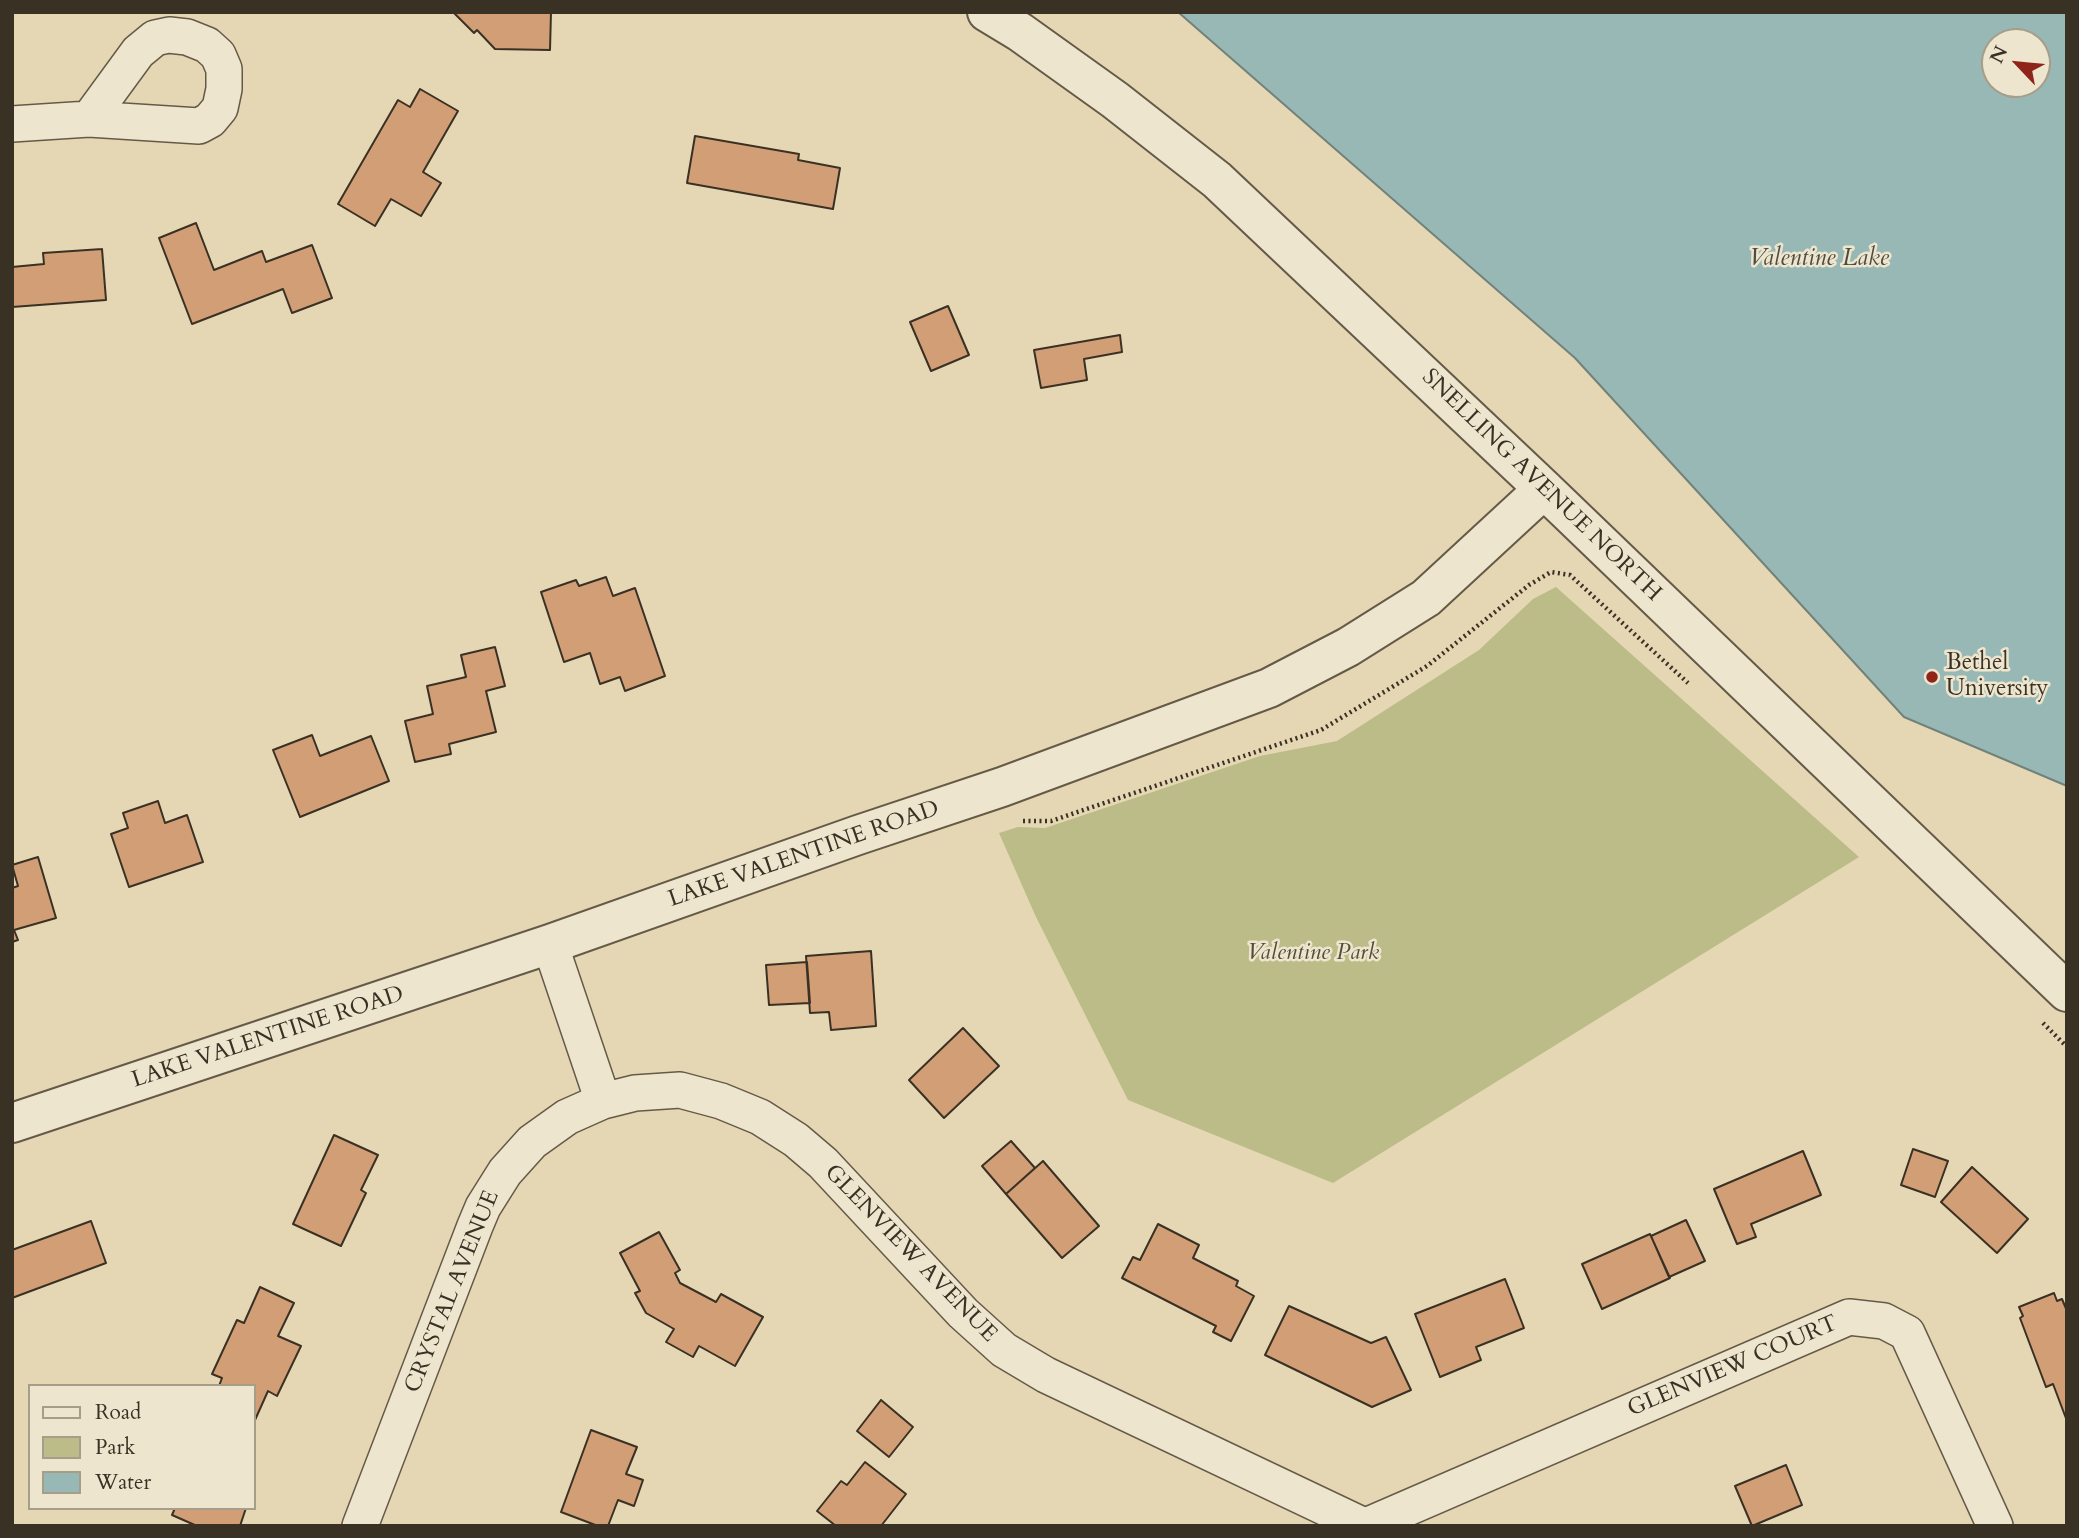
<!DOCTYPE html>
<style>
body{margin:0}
#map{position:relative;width:2079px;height:1538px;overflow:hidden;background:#e5d7b3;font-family:Cardo,serif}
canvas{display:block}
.frame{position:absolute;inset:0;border:14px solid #3a3125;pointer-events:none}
.legend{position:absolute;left:28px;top:1384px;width:228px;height:126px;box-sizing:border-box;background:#eee5ce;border:2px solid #a69d8a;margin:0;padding:9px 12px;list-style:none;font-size:21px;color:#3a3125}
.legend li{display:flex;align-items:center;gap:14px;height:35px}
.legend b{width:35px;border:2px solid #a69d8a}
.north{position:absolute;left:1981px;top:28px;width:70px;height:70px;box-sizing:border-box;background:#eee5ce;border:2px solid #a69d8a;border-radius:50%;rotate:296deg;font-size:19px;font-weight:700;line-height:28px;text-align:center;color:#3a3125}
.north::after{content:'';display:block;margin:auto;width:24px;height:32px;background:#8f2418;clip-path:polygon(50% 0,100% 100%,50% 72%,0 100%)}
</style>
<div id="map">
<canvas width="2079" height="1538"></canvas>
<div class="frame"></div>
<ul class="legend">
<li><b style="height:9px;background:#eee5ce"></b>Road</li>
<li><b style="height:19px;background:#bbbc88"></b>Park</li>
<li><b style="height:19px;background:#98b8b5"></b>Water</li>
</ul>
<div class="north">N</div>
</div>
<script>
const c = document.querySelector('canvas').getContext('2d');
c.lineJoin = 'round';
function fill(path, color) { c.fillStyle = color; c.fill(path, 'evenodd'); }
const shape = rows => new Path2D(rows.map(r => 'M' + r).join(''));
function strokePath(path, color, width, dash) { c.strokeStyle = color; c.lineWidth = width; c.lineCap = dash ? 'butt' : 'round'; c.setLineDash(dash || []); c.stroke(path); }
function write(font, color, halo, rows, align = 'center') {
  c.font = font + ' Cardo,serif'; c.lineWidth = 5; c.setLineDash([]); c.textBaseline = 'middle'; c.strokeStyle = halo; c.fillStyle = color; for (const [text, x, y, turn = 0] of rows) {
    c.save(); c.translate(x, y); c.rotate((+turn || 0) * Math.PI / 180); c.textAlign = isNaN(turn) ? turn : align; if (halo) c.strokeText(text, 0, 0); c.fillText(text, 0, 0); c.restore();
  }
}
fill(shape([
 [1556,587,1859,857,1333,1183,1128,1100,1036,917,999,833,1018,827,1045,828,1260,756,1337,741,1479,650,1533,599]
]), '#bbbc88');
const water = shape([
 [1178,12,2067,12,2067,786,1904,717,1575,358,1178,12],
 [1995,42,2037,42,2037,84,1995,84,1995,42]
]);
fill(water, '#98b8b5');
strokePath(water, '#72827b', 2);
const building = shape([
 [453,12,551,12,550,50,495,49,477,30,474,33,453,12],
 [420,89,458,111,423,172,441,183,421,216,391,199,375,226,338,204,398,100,410,107,420,89],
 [695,136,799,154,798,160,840,168,833,209,687,183,695,136],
 [196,223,214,270,262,251,266,262,312,245,332,298,292,313,283,289,192,324,159,238,196,223],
 [102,249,106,300,12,307,12,267,44,264,43,253,102,249],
 [948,306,969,355,931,371,910,322,948,306],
 [1120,335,1122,352,1084,359,1087,380,1041,388,1034,350,1120,335],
 [606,577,613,596,635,588,665,676,625,691,620,677,600,684,590,653,564,662,541,592,576,580,579,586,606,577],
 [495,647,505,686,486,691,496,732,449,744,451,754,415,762,405,721,433,714,427,686,466,677,461,655,495,647],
 [312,735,320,756,371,736,389,781,300,817,273,750,312,735],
 [158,801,165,823,187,815,203,862,129,887,111,834,128,828,123,813,158,801],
 [38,857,56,918,14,930,18,940,12,942,12,888,18,886,12,865,38,857],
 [871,951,876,1026,831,1030,829,1012,810,1013,806,956,871,951],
 [807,962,810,1003,769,1005,766,965,807,962],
 [963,1028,999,1066,944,1118,909,1080,963,1028],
 [334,1135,378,1155,361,1190,366,1193,341,1246,293,1224,334,1135],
 [1011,1141,1035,1168,1006,1194,982,1166,1011,1141],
 [1913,1149,1948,1161,1935,1197,1901,1185,1913,1149],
 [1803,1151,1821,1195,1751,1224,1756,1237,1737,1244,1714,1189,1803,1151],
 [1043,1161,1099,1226,1062,1258,1006,1194,1043,1161],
 [1972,1167,2028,1219,1997,1253,1941,1202,1972,1167],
 [1686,1220,1705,1261,1669,1277,1651,1236,1686,1220],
 [91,1221,106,1263,12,1298,12,1250,91,1221],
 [1158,1224,1199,1245,1193,1258,1238,1281,1236,1286,1254,1296,1231,1341,1213,1332,1216,1326,1122,1278,1133,1257,1140,1260,1158,1224],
 [659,1232,680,1270,675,1273,680,1283,716,1302,721,1294,763,1317,735,1366,699,1346,693,1357,666,1342,674,1329,646,1313,635,1293,640,1291,620,1253,659,1232],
 [1650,1234,1670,1278,1602,1309,1582,1264,1650,1234],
 [1505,1279,1524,1328,1476,1347,1481,1360,1440,1377,1415,1314,1505,1279],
 [260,1287,294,1303,278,1336,301,1346,277,1396,268,1391,255,1420,254,1386,219,1386,222,1378,212,1374,237,1320,244,1323,260,1287],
 [2054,1293,2057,1301,2062,1299,2067,1311,2067,1421,2053,1384,2046,1387,2020,1318,2023,1316,2019,1307,2054,1293],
 [1289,1306,1371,1343,1386,1337,1411,1390,1372,1407,1265,1355,1289,1306],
 [881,1400,913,1427,889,1457,857,1431,881,1400],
 [591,1430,637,1447,626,1474,643,1480,634,1506,618,1500,608,1526,598,1526,561,1512,591,1430],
 [865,1462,906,1494,881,1526,836,1526,817,1511,841,1481,847,1485,865,1462],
 [1786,1465,1802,1505,1752,1526,1735,1486,1786,1465],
 [175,1508,246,1508,240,1526,197,1526,172,1515,175,1508]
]);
fill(building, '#d29e75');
strokePath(building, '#3a3125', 2);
const minor = shape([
 [12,124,89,119,199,126,210,120,220,108,224,89,224,69,218,55,207,45,187,37,169,35,155,38,138,52,89,119],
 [550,944,603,1101],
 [360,1526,475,1226,483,1207,505,1172,532,1142,567,1117,603,1101,635,1093,680,1090,721,1101,760,1117,796,1140,823,1163,963,1313,1004,1350,1046,1375,1364,1526],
 [1366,1526,1849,1317,1884,1321,1907,1333,1995,1526]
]);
const tertiary = shape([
 [987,12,1020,32,1115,100,1217,180,1544,489,2067,992],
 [12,1123,550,944,858,835,1002,787,1269,688,1348,647,1426,598,1544,489]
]);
strokePath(minor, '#655a48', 38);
strokePath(tertiary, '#655a48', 42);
strokePath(shape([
 [1023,821,1051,821,1321,730,1427,666,1529,585,1551,572,1570,575,1688,683],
 [2043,1023,2067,1047]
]), '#3a3125', 4.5, [2, 3.5]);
strokePath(minor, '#eee5ce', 35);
strokePath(tertiary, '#eee5ce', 38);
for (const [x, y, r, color] of [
 [1932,677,7,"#8f2418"]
]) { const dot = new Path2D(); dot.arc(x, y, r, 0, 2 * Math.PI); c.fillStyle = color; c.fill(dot); strokePath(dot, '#eee5ce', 2.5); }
write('23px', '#3a3125', '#eee5ce', [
 ["SNELLING AVENUE NORTH",1541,486,44],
 ["LAKE VALENTINE ROAD",804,855,-19],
 ["LAKE VALENTINE ROAD",268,1038,-18],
 ["GLENVIEW AVENUE",910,1254,46],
 ["CRYSTAL AVENUE",453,1292,-68],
 ["GLENVIEW COURT",1733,1367,-23]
]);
write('23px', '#3a3125', '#eee5ce', [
 ["Bethel",1946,664],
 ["University",1946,690]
], 'left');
write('italic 23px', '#544d39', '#eee5ce', [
 ["Valentine Park",1313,954]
]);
write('italic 24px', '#4d4c42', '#eee5ce', [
 ["Valentine Lake",1819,259]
]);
</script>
